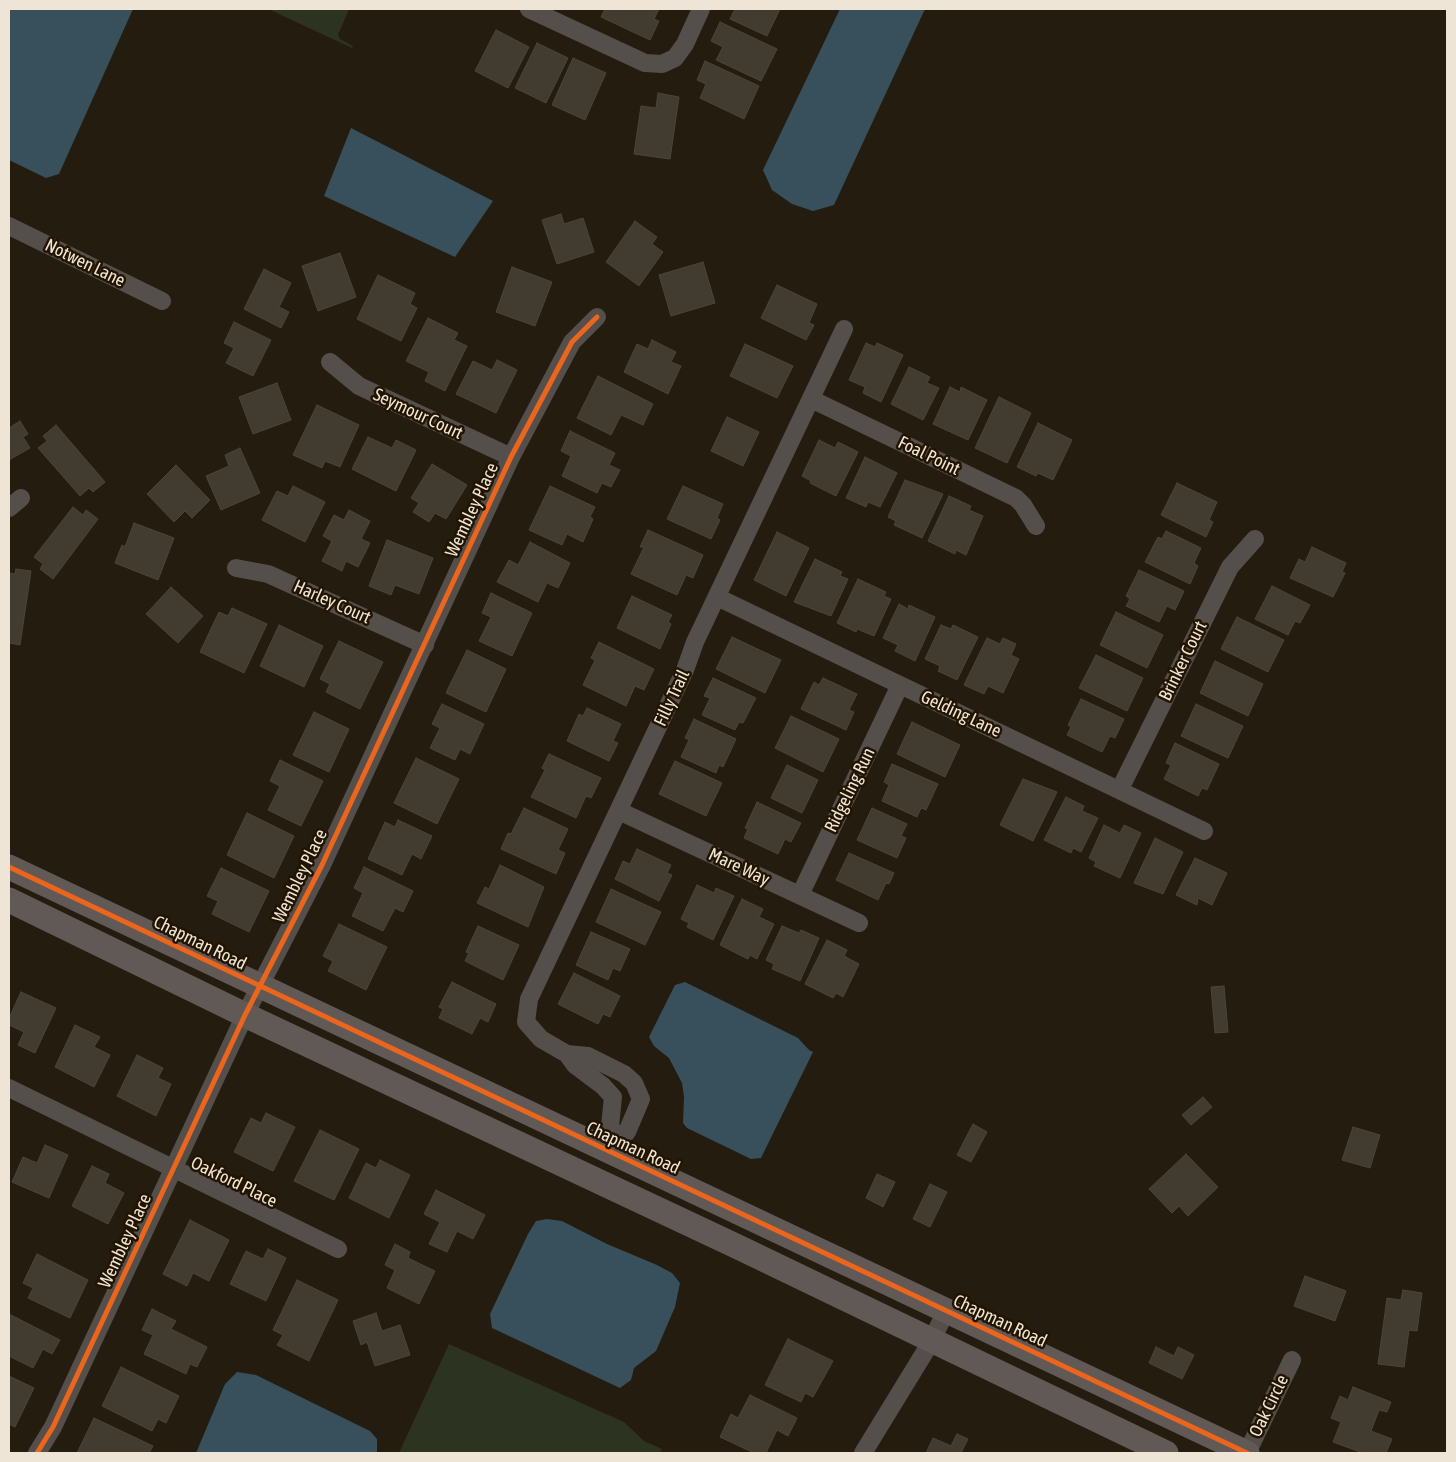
<!DOCTYPE html>
<style>
body{margin:0}
#map{position:relative;width:1456px;height:1462px;overflow:hidden;background:#241c0e;font-family:"Asap Condensed",sans-serif}
canvas{display:block}
.frame{position:absolute;inset:0;border:10px solid #eee5d6;pointer-events:none}
</style>
<div id="map">
<canvas width="1456" height="1462"></canvas>
<div class="frame"></div>
</div>
<script>
const c = document.querySelector('canvas').getContext('2d');
c.lineJoin = 'round';
function fill(path, color) { c.fillStyle = color; c.fill(path, 'evenodd'); }
const shape = rows => new Path2D(rows.map(r => 'M' + r).join(''));
function strokePath(path, color, width, dash) { c.strokeStyle = color; c.lineWidth = width; c.lineCap = dash ? 'butt' : 'round'; c.setLineDash(dash || []); c.stroke(path); }
function write(font, color, halo, rows, align = 'center') {
  c.font = font + ' "Asap Condensed",sans-serif'; c.lineWidth = 5; c.setLineDash([]); c.textBaseline = 'middle'; c.strokeStyle = halo; c.fillStyle = color; for (const [text, x, y, turn = 0] of rows) {
    c.save(); c.translate(x, y); c.rotate((+turn || 0) * Math.PI / 180); c.textAlign = isNaN(turn) ? turn : align; if (halo) c.strokeText(text, 0, 0); c.fillText(text, 0, 0); c.restore();
  }
}
fill(shape([
 [268,9,349,9,338,35,340,39,353,46,352,48],
 [449,1344,624,1422,644,1441,662,1449,660,1453,399,1453]
]), '#2c3320');
fill(shape([
 [9,9,133,9,59,174,46,178,9,160],
 [840,9,925,9,834,205,813,211,792,204,772,190,763,170],
 [351,128,493,201,455,257,324,196],
 [685,982,798,1038,809,1050,813,1052,761,1158,751,1159,687,1128,683,1123,684,1097,682,1083,669,1058,654,1046,649,1037,675,985],
 [547,1219,562,1221,607,1244,657,1265,672,1273,680,1283,675,1307,656,1351,634,1368,631,1380,620,1388,492,1328,490,1314,528,1234,536,1221],
 [237,1372,256,1375,370,1431,377,1439,377,1453,196,1453,225,1384]
]), '#37505b');
const building = shape([
 [605,9,659,9,654,19,659,21,650,40,601,17,605,9],
 [735,9,780,9,767,36,730,19,735,9],
 [720,22,777,49,761,81,716,60,723,47,711,41,720,22],
 [496,30,529,47,508,88,475,71,496,30],
 [537,43,568,58,546,103,515,88,537,43],
 [573,58,606,73,585,120,552,105,573,58],
 [705,61,759,86,744,119,700,98,706,84,697,80,705,61],
 [658,93,679,97,670,159,634,154,641,106,656,108,658,93],
 [561,214,564,224,583,218,594,252,557,264,542,220,561,214],
 [635,221,657,237,652,244,663,252,639,286,606,262,635,221],
 [340,253,356,297,318,311,302,266,340,253],
 [703,262,715,303,671,316,659,275,703,262],
 [512,267,552,282,535,326,496,312,512,267],
 [264,269,291,283,279,307,289,312,281,328,244,309,264,269],
 [378,275,415,293,410,304,417,308,401,341,357,319,378,275],
 [777,285,817,304,809,323,814,325,806,340,761,318,777,285],
 [428,318,458,333,454,340,467,346,445,391,425,381,429,372,406,361,428,318],
 [234,322,271,340,253,376,226,363,234,348,224,343,234,322],
 [652,340,676,352,671,362,681,366,668,394,624,372,637,344,648,349,652,340],
 [866,343,875,347,877,343,903,355,881,402,863,393,865,387,849,380,866,343],
 [745,344,793,366,777,398,730,376,745,344],
 [497,360,517,370,496,413,456,394,473,361,492,370,497,360],
 [909,367,930,377,927,383,939,388,923,420,891,404,909,367],
 [598,376,653,404,643,425,621,415,611,435,577,418,598,376],
 [277,383,291,420,253,434,239,397,277,383],
 [950,387,960,392,961,387,987,400,968,440,933,424,950,387],
 [999,397,1031,413,1007,463,975,448,999,397],
 [317,405,359,425,340,467,325,461,322,468,293,455,317,405],
 [727,417,759,432,743,466,711,451,727,417],
 [20,421,28,434,23,437,30,448,9,460,9,428,20,421],
 [1038,423,1072,440,1053,480,1038,473,1036,476,1017,467,1038,423],
 [56,425,105,482,93,492,89,488,80,496,38,448,47,441,43,436,56,425],
 [570,431,615,453,609,465,620,470,611,487,602,483,597,493,562,476,571,456,561,451,570,431],
 [368,437,392,448,396,440,416,450,396,491,352,469,368,437],
 [819,440,835,448,838,442,858,452,836,496,810,483,811,481,802,476,819,440],
 [240,448,260,493,221,510,206,476,229,466,225,455,240,448],
 [865,457,897,473,880,507,868,502,866,507,846,498,865,457],
 [432,464,467,485,446,519,435,513,429,522,413,512,419,503,411,498,432,464],
 [176,465,210,500,192,518,185,511,174,522,147,494,176,465],
 [905,480,943,494,922,538,894,525,896,521,888,517,905,480],
 [1177,483,1217,502,1209,520,1213,522,1206,537,1161,515,1177,483],
 [293,486,325,502,305,542,262,520,277,491,288,496,293,486],
 [550,486,595,507,590,517,593,519,583,542,567,534,562,545,529,530,550,486],
 [683,486,723,504,717,518,720,520,711,539,667,519,683,486],
 [949,496,971,506,969,510,983,516,966,555,956,550,955,554,928,541,949,496],
 [73,507,83,515,86,510,98,519,53,579,40,569,43,564,34,557,73,507],
 [349,510,370,521,361,539,370,543,358,567,346,561,342,571,322,561,332,541,323,536,334,515,344,520,349,510],
 [134,523,174,538,158,580,115,563,122,545,125,547,134,523],
 [648,530,703,555,693,578,686,575,677,595,631,574,644,547,640,547,648,530],
 [1166,531,1201,548,1194,563,1198,566,1190,584,1145,562,1158,537,1162,539,1166,531],
 [777,532,809,548,786,596,754,580,777,532],
 [387,540,433,558,419,594,395,585,391,595,369,586,387,540],
 [530,542,570,563,558,588,547,583,538,602,497,582,509,560,518,565,530,542],
 [1312,547,1346,563,1342,572,1345,573,1333,597,1290,578,1299,559,1305,562,1312,547],
 [815,559,842,572,840,576,848,579,831,616,794,602,815,559],
 [16,569,31,571,20,645,9,643,9,573,15,574,16,569],
 [1139,570,1184,591,1175,610,1167,606,1159,622,1126,606,1130,599,1126,596,1139,570],
 [858,579,886,592,884,596,891,599,874,636,857,629,856,632,837,623,858,579],
 [1272,586,1310,605,1300,623,1295,621,1288,635,1255,619,1272,586],
 [171,587,203,616,178,643,146,614,171,587],
 [491,593,532,613,512,656,479,641,491,617,482,613,491,593],
 [632,596,672,615,668,622,671,624,660,649,617,628,632,596],
 [899,604,908,609,909,605,935,617,915,661,895,651,898,645,883,638,899,604],
 [232,608,267,624,244,673,200,652,219,612,228,616,232,608],
 [1116,612,1163,635,1147,668,1100,645,1116,612],
 [1237,617,1284,640,1268,672,1221,649,1237,617],
 [279,625,323,646,304,687,260,666,279,625],
 [941,625,951,629,953,625,978,637,957,680,938,671,940,666,925,659,941,625],
 [732,637,781,660,765,693,716,669,732,637],
 [987,638,1000,644,1003,638,1016,644,1011,655,1019,659,1003,693,988,686,984,694,964,685,987,638],
 [339,641,383,662,360,709,326,692,330,684,320,679,339,641],
 [599,642,654,669,644,690,635,686,626,706,583,685,595,660,591,658,599,642],
 [467,650,506,669,486,712,446,693,467,650],
 [1096,655,1143,678,1127,711,1079,688,1096,655],
 [1215,661,1263,684,1248,716,1200,693,1215,661],
 [713,678,756,698,743,723,739,722,735,730,702,715,710,698,704,696,713,678],
 [823,678,857,694,849,710,854,712,846,730,801,709,814,682,819,685,823,678],
 [1081,699,1124,719,1115,738,1110,736,1102,752,1067,735,1071,727,1068,725,1081,699],
 [442,704,484,724,470,754,460,749,455,760,430,748,440,728,432,724,442,704],
 [1196,704,1243,726,1228,758,1181,736,1196,704],
 [587,708,621,724,613,741,618,743,609,761,567,741,579,714,583,716,587,708],
 [314,712,349,729,329,772,293,755,314,712],
 [791,716,839,739,823,772,775,748,791,716],
 [694,719,736,739,723,767,719,765,716,773,681,757,689,740,685,738,694,719],
 [912,722,960,745,945,777,897,754,912,722],
 [1175,743,1219,764,1207,790,1202,788,1198,796,1164,779,1171,765,1166,763,1175,743],
 [549,754,601,778,591,798,586,796,576,818,531,797,545,770,542,768,549,754],
 [416,758,459,779,437,824,394,803,416,758],
 [280,760,323,781,301,826,268,810,280,786,270,781,280,760],
 [675,761,722,783,706,816,659,794,675,761],
 [892,764,938,784,926,810,921,808,917,817,882,801,889,785,884,782,892,764],
 [787,765,818,780,802,813,771,798,787,765],
 [1023,779,1057,792,1033,841,1000,825,1023,779],
 [1066,797,1084,806,1082,811,1098,818,1081,852,1073,848,1071,853,1044,840,1066,797],
 [757,802,801,823,791,842,785,839,778,854,744,838,748,829,745,828,757,802],
 [524,808,568,829,558,850,565,853,556,874,501,849,508,833,511,834,524,808],
 [872,808,907,824,901,836,906,838,897,858,857,840,872,808],
 [247,813,294,836,274,878,227,855,247,813],
 [398,820,432,836,421,859,412,854,402,875,368,859,385,822,395,827,398,820],
 [1104,825,1120,833,1124,825,1141,833,1120,878,1094,866,1096,862,1089,858,1104,825],
 [1155,838,1183,852,1163,894,1134,883,1155,838],
 [637,849,671,865,667,873,672,875,659,901,615,879,623,861,630,864,637,849],
 [849,853,894,873,889,884,886,883,878,900,836,880,849,853],
 [1195,858,1227,873,1212,905,1198,898,1197,905,1176,895,1195,858],
 [500,865,544,887,528,927,477,903,485,887,489,889,500,865],
 [364,867,413,891,403,912,395,908,383,931,352,916,363,893,354,888,364,867],
 [221,868,269,891,249,932,212,914,218,901,207,896,221,868],
 [697,885,714,893,716,888,734,896,713,940,687,927,689,923,681,919,697,885],
 [611,889,661,912,645,945,596,922,611,889],
 [742,899,763,909,759,917,774,924,757,959,750,955,748,959,720,945,742,899],
 [339,924,387,947,366,990,328,971,333,961,323,956,339,924],
 [478,926,519,945,503,980,465,961,469,953,466,952,478,926],
 [782,926,799,933,801,930,819,938,800,981,772,969,774,964,766,960,782,926],
 [591,932,630,949,620,971,613,968,608,980,576,965,591,932],
 [827,940,847,950,844,956,859,964,843,997,836,993,833,998,805,984,827,940],
 [574,973,620,996,610,1017,603,1014,598,1024,558,1004,574,973],
 [452,982,496,1004,488,1022,480,1018,472,1034,439,1018,443,1009,439,1007,452,982],
 [1224,986,1228,1032,1215,1033,1211,987,1224,986],
 [21,992,56,1008,35,1053,18,1045,24,1032,9,1025,9,1018,21,992],
 [75,1025,100,1037,94,1047,110,1055,94,1087,55,1067,75,1025],
 [137,1055,163,1068,158,1078,171,1084,156,1116,117,1096,137,1055],
 [1203,1097,1212,1107,1191,1125,1182,1115,1203,1097],
 [266,1113,295,1127,273,1171,234,1152,251,1118,261,1123,266,1113],
 [973,1124,987,1132,971,1162,957,1155,973,1124],
 [1353,1127,1380,1135,1370,1168,1342,1160,1353,1127],
 [320,1130,359,1149,334,1200,294,1181,320,1130],
 [45,1145,68,1155,49,1198,12,1182,23,1157,37,1163,45,1145],
 [1186,1154,1218,1187,1188,1216,1179,1206,1172,1213,1149,1189,1186,1154],
 [380,1160,410,1175,389,1218,349,1198,366,1163,376,1168,380,1160],
 [92,1166,109,1174,105,1183,124,1193,108,1224,72,1206,92,1166],
 [877,1174,895,1182,883,1207,866,1198,877,1174],
 [930,1184,947,1192,930,1227,913,1219,930,1184],
 [436,1190,485,1215,473,1239,457,1231,447,1252,429,1244,440,1222,424,1214,436,1190],
 [190,1220,229,1240,209,1281,193,1273,187,1286,163,1274,190,1220],
 [395,1244,410,1252,408,1258,435,1271,419,1304,387,1288,395,1270,385,1265,395,1244],
 [268,1249,286,1258,266,1301,230,1284,246,1251,263,1259,268,1249],
 [37,1254,88,1280,70,1318,28,1298,33,1288,23,1283,37,1254],
 [1305,1276,1346,1291,1335,1321,1294,1306,1305,1276],
 [297,1280,338,1300,309,1361,277,1345,283,1335,273,1330,297,1280],
 [1403,1290,1422,1293,1417,1331,1409,1330,1404,1367,1378,1364,1387,1298,1401,1300,1403,1290],
 [152,1309,176,1321,171,1329,207,1347,197,1367,190,1364,186,1374,144,1354,153,1335,142,1330,152,1309],
 [376,1313,382,1331,400,1325,410,1355,375,1366,367,1342,361,1345,353,1321,376,1313],
 [9,1314,60,1340,52,1354,43,1349,33,1368,9,1356,9,1314],
 [788,1339,833,1361,813,1397,805,1393,801,1402,765,1385,788,1339],
 [1156,1347,1174,1356,1178,1347,1194,1355,1182,1379,1149,1363,1156,1347],
 [121,1367,179,1396,166,1423,158,1419,152,1431,102,1406,121,1367],
 [9,1376,34,1388,15,1427,9,1424,9,1376],
 [1353,1387,1391,1402,1387,1412,1379,1410,1371,1431,1392,1439,1386,1453,1363,1453,1333,1442,1341,1422,1331,1418,1340,1396,1348,1400,1353,1387],
 [750,1395,797,1418,788,1436,777,1430,766,1453,754,1453,720,1437,731,1414,738,1418,750,1395],
 [94,1418,153,1446,149,1453,77,1453,94,1418],
 [957,1434,968,1439,961,1453,926,1453,933,1438,951,1446,957,1434]
]);
fill(building, '#423b30');
strokePath(building, '#4c453a', 1);
strokePath(shape([
 [529,9,645,63,662,64,675,58,685,44,701,9],
 [9,226,162,301],
 [330,362,359,386,511,457],
 [811,399,1016,498,1023,505,1036,526],
 [9,508,21,498],
 [236,568,268,574,425,645],
 [717,597,1204,831],
 [1120,789,1230,567,1255,539],
 [619,811,859,923],
 [800,895,900,685],
 [567,1054,575,1065,603,1086,613,1097,610,1126,616,1136],
 [9,1088,338,1249],
 [609,1152,616,1136,627,1132,641,1099,634,1083,624,1074,588,1056,567,1054,541,1039,526,1022,529,999,685,670,695,642,844,329],
 [37,1453,53,1427,245,1015,322,865,511,457,572,342,597,317],
 [863,1453,931,1342,946,1311],
 [1247,1453,1292,1360]
]), '#544f4b', 18);
strokePath(shape([
 [9,867,1247,1453],
 [9,900,245,1015,736,1246,1166,1453]
]), '#605955', 25);
strokePath(shape([
 [9,867,1247,1453],
 [37,1453,53,1427,245,1015,322,865,511,457,572,342,597,317]
]), '#eb651d', 5);
write('18px', '#eee5d6', '#221400', [
 ["Notwen Lane",85,263,26],
 ["Seymour Court",418,414,25],
 ["Foal Point",929,456,26],
 ["Wembley Place",472,510,-65],
 ["Harley Court",332,602,24],
 ["Brinker Court",1183,661,-64],
 ["Filly Trail",672,698,-65],
 ["Gelding Lane",961,714,25],
 ["Ridgeling Run",850,790,-64],
 ["Mare Way",739,867,25],
 ["Wembley Place",300,876,-64],
 ["Chapman Road",200,943,26],
 ["Chapman Road",633,1148,25],
 ["Oakford Place",234,1182,26],
 ["Wembley Place",125,1241,-65],
 ["Chapman Road",1000,1321,25],
 ["Oak Circle",1269,1406,-64]
]);
</script>
